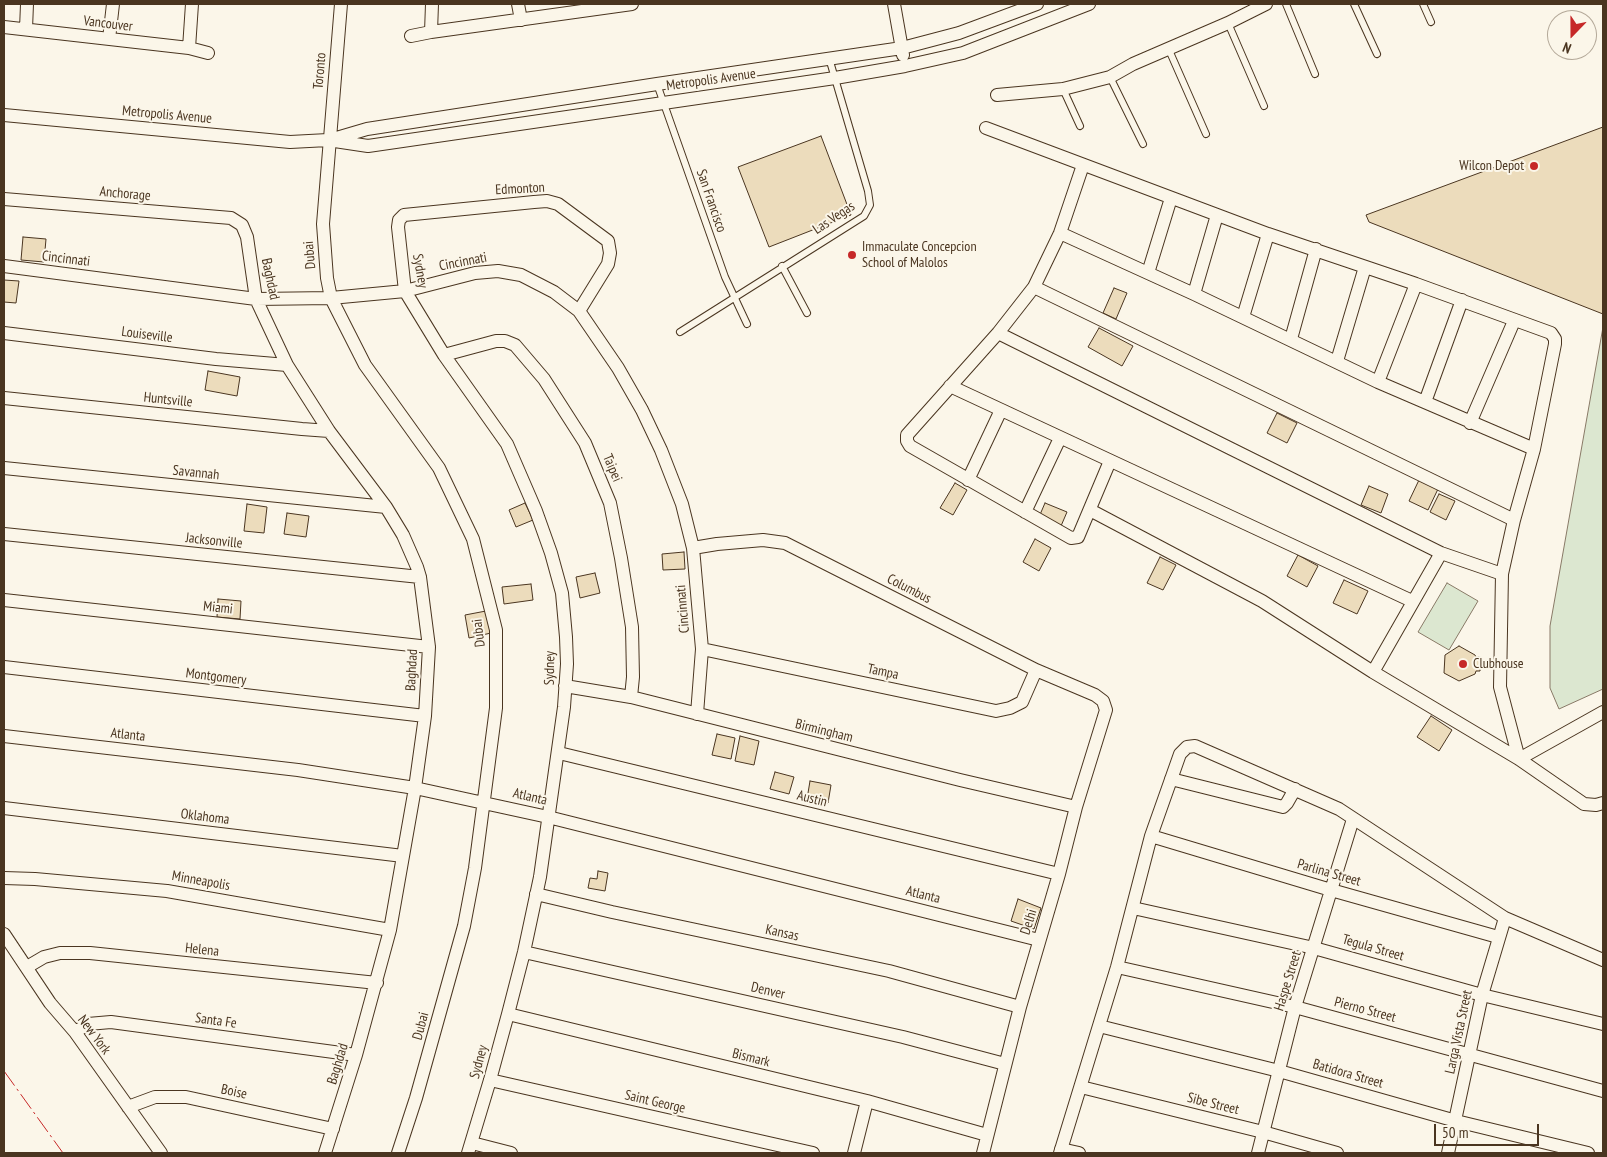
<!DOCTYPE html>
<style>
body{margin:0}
#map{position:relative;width:1607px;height:1157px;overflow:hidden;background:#fbf6e9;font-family:"PT Sans Narrow",sans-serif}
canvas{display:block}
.frame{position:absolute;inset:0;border:5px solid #4a3520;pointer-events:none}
.north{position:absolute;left:1547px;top:10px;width:50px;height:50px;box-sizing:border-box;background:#fbf6e9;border:1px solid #b4a999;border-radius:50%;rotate:202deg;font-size:14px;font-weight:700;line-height:20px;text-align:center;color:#4a3520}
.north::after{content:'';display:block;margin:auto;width:18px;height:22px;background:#c62828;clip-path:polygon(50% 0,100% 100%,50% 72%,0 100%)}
.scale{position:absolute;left:1434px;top:1124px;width:105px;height:22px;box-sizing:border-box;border:2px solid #4a3520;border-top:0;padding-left:6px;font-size:15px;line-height:18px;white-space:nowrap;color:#4a3520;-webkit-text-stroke:4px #fbf6e9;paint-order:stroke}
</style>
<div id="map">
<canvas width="1607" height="1157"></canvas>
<div class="frame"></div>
<div class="north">N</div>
<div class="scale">50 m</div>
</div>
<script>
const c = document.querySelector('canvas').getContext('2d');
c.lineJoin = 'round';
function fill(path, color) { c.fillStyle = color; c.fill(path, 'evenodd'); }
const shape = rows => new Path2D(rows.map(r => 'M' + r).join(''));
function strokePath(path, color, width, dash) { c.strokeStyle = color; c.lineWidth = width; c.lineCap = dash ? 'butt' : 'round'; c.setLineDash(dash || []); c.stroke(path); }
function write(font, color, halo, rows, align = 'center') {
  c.font = font + ' "PT Sans Narrow",sans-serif'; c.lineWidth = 4; c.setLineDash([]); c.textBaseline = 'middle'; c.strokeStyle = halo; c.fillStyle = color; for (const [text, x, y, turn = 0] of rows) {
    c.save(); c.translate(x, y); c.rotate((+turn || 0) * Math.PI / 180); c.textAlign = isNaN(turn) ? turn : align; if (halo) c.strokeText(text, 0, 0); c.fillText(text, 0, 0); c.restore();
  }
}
const green = shape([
 [1603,327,1603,689,1559,709,1550,688,1550,626,1603,327],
 [1447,583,1478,601,1449,650,1418,632,1447,583]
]);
fill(green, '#dce7d0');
strokePath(green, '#887966', 1);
const building = shape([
 [1603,127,1603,314,1369,222,1366,215,1603,127],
 [821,136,851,215,769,247,738,167,821,136],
 [23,237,46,239,44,262,21,260,23,237],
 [4,280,19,281,16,303,4,302,4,280],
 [1114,288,1127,293,1116,319,1103,313,1114,288],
 [1099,328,1133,346,1122,366,1088,347,1099,328],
 [208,371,240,377,237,396,205,390,208,371],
 [1277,413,1297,423,1287,443,1267,433,1277,413],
 [1419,480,1438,489,1428,510,1409,501,1419,480],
 [955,483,967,490,953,515,940,508,955,483],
 [1369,486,1388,494,1381,513,1361,505,1369,486],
 [1439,494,1455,501,1446,520,1430,512,1439,494],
 [525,503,533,520,516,527,509,510,525,503],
 [1045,503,1067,512,1061,526,1039,517,1045,503],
 [247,504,267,507,264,533,244,531,247,504],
 [287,513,309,516,306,537,284,534,287,513],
 [1035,539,1051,548,1039,571,1023,562,1035,539],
 [684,552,685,569,663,570,662,554,684,552],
 [1298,555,1318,566,1307,587,1287,576,1298,555],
 [1160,557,1176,565,1163,590,1147,583,1160,557],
 [595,573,600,593,580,598,576,577,595,573],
 [1344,580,1368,591,1357,614,1333,603,1344,580],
 [531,584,533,600,504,604,502,587,531,584],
 [218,599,241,601,240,619,217,617,218,599],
 [486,611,491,633,469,638,465,615,486,611],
 [1459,646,1475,655,1476,657,1481,657,1480,671,1476,671,1475,674,1459,681,1444,673,1445,655,1459,646],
 [1431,716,1452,730,1439,751,1417,737,1431,716],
 [717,734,735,738,731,759,712,755,717,734],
 [740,736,759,741,754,765,735,761,740,736],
 [775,772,794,777,789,794,770,789,775,772],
 [810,781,831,785,828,803,807,799,810,781],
 [598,871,608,873,605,891,588,888,590,878,597,879,598,871],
 [1018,899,1041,908,1034,929,1011,921,1018,899]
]);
fill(building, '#ecdcbc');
strokePath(building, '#4a3520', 1);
const service = shape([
 [1286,4,1315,74],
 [1354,4,1377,54],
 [1423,4,1431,22],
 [1228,23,1264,106],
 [1169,50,1206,134],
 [1110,77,1143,144],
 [657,84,725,277,747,324],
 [1063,89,1080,126],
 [782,266,807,313],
 [680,332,864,216,870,205,868,191,829,58]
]);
const minor = shape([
 [341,4,323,224,327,278,331,298,365,365,439,468,473,539,496,630,496,708,475,868,464,926,416,1098,398,1153],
 [518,4,521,20],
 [894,4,903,55],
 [4,27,189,48,208,53],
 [26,29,27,4],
 [431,32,432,4],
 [411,36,431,32,632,4],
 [109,39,113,4],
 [189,48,192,4],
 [997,95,1063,89,1110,77,1133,64,1228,23,1266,4],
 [4,115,290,142,328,140,368,146,835,78,905,66,963,53,1089,4],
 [986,128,1268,234,1416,284,1551,333,1555,339,1555,344,1534,449,1514,520,1502,574,1500,687,1519,759],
 [333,139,367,129,657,84,902,48,959,33,1037,4],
 [1083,165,1060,233,1034,287,998,333,907,435,907,441,910,446,1071,538,1078,537,1110,461],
 [4,199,231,218,242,225,247,237,256,299,287,365,329,431,386,507,403,535,417,567,420,577,429,647,425,716,415,788,390,930,356,1055,325,1153],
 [1060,233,1194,294,1378,382,1534,449],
 [4,266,256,299,331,298,405,291,475,273,498,271,521,275,554,292,579,311,618,368,642,410,661,450,682,504,693,548,702,649,697,714],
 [1148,273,1171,198],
 [1034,287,1514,520],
 [1194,294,1217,215],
 [1243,317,1268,234],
 [4,333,216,359,287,365],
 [998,333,1441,553,1502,574],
 [1291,339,1316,249],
 [444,355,496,341,505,341,515,345,544,379,585,443,610,503,621,558,632,627,633,677,631,697],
 [1337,361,1365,267],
 [1378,382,1416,284],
 [950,386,1412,601],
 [4,398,302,429,329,431],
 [1425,402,1462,300],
 [1470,423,1514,321],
 [4,468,386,507],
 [968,480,1001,410],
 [1090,510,1262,601,1373,672,1519,759,1584,804,1596,805,1603,803],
 [1025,512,1060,438],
 [4,534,420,577],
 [693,548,717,544,763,540,785,543,1036,670,1095,695,1103,701,1106,710,1076,807,1059,874,1020,1007,983,1153],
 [4,600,429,647],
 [702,649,996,711,1010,708,1022,702,1036,670],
 [4,667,425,716],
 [1373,672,1441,553],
 [565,686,631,697,960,780,1076,807],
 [4,736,298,770,415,788,548,817,1039,940],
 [559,753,1059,874],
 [1519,759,1603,712],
 [1171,779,1283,807,1287,803,1295,789],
 [4,808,403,856],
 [1151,836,1331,890,1498,937],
 [4,878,35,879,167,891,390,930],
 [536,894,612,912,889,971,1020,1007],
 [1133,908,1314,948,1482,995,1603,1024],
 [4,934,50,1003,75,1032,161,1153],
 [524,952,903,1037,1005,1064],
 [27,967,44,957,60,953,90,953,377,983],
 [1117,967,1295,1007,1603,1091],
 [508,1014,867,1101,987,1135],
 [1099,1026,1279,1071,1456,1121,1588,1153],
 [75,1032,88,1024,111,1022,356,1055],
 [490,1080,813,1153],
 [1081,1087,1263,1132,1337,1153],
 [128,1107,155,1097,186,1097,333,1129],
 [472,1143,511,1153],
 [1061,1149,1079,1153],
 [468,1153,490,1080,508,1014,524,952,540,877,564,707,567,664,566,637,562,593,551,553,536,511,507,444,444,355,405,291,398,227,399,220,404,215,534,202,547,201,558,204,608,241,610,253,608,264,579,311],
 [854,1153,867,1101],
 [1060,1153,1117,967,1151,836,1180,754,1187,747,1195,746,1339,809,1505,918,1603,960],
 [1258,1153,1295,1007,1353,819],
 [1448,1153,1482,995,1505,918]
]);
strokePath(service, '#4a3520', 8);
strokePath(minor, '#4a3520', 14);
strokePath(service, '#fbf6e9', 6);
strokePath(minor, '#fbf6e9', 12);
strokePath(shape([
 [4,1071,63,1153]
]), '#c62828', 1, [18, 4, 2.5, 4]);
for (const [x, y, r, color] of [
 [1534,166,5,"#c62828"],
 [852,255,5,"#c62828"],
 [1463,664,5,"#c62828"]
]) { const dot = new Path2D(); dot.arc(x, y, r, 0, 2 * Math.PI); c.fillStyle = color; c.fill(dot); strokePath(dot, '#fbf6e9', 2); }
write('14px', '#4a3520', '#fbf6e9', [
 ["Vancouver",108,24,7],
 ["Toronto",320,71,-85],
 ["Metropolis Avenue",711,80,-8],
 ["Metropolis Avenue",167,115,5],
 ["Edmonton",520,189,-3],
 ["Anchorage",125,194,5],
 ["San Francisco",711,201,71],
 ["Las Vegas",834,218,-34],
 ["Dubai",310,255,-95],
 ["Cincinnati",66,259,7],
 ["Cincinnati",463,262,-11],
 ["Sydney",420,271,80],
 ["Baghdad",270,279,78],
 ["Louiseville",147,335,7],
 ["Huntsville",168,400,6],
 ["Taipei",612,468,67],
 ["Savannah",196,473,6],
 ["Jacksonville",214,541,6],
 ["Columbus",909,589,27],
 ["Miami",218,608,6],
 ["Cincinnati",683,609,-95],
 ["Dubai",479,633,-97],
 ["Sydney",550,668,-89],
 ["Baghdad",412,670,-87],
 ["Tampa",883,672,12],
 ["Montgomery",216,677,7],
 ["Birmingham",824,731,14],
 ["Atlanta",128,735,6],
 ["Atlanta",530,797,13],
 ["Austin",812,799,14],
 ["Oklahoma",205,817,7],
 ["Parlina Street",1329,873,16],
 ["Minneapolis",201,881,10],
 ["Atlanta",923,895,14],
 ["Delhi",1029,922,-73],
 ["Kansas",782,933,12],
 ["Tegula Street",1373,948,16],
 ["Helena",202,950,6],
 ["Haspe Street",1288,981,-73],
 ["Denver",768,991,13],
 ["Pierno Street",1365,1010,15],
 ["Santa Fe",216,1021,8],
 ["Dubai",421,1026,-75],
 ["Larga Vista Street",1459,1032,-78],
 ["New York",94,1035,53],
 ["Bismark",751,1058,14],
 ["Sydney",479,1062,-75],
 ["Baghdad",338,1064,-73],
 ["Batidora Street",1348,1074,16],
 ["Boise",234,1092,12],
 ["Saint George",655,1102,13],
 ["Sibe Street",1213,1104,14]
]);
write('14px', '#4a3520', '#fbf6e9', [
 ["Wilcon Depot",1524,166,"right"],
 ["Immaculate Concepcion",862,247],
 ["School of Malolos",862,263],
 ["Clubhouse",1473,664]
], 'left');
</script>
